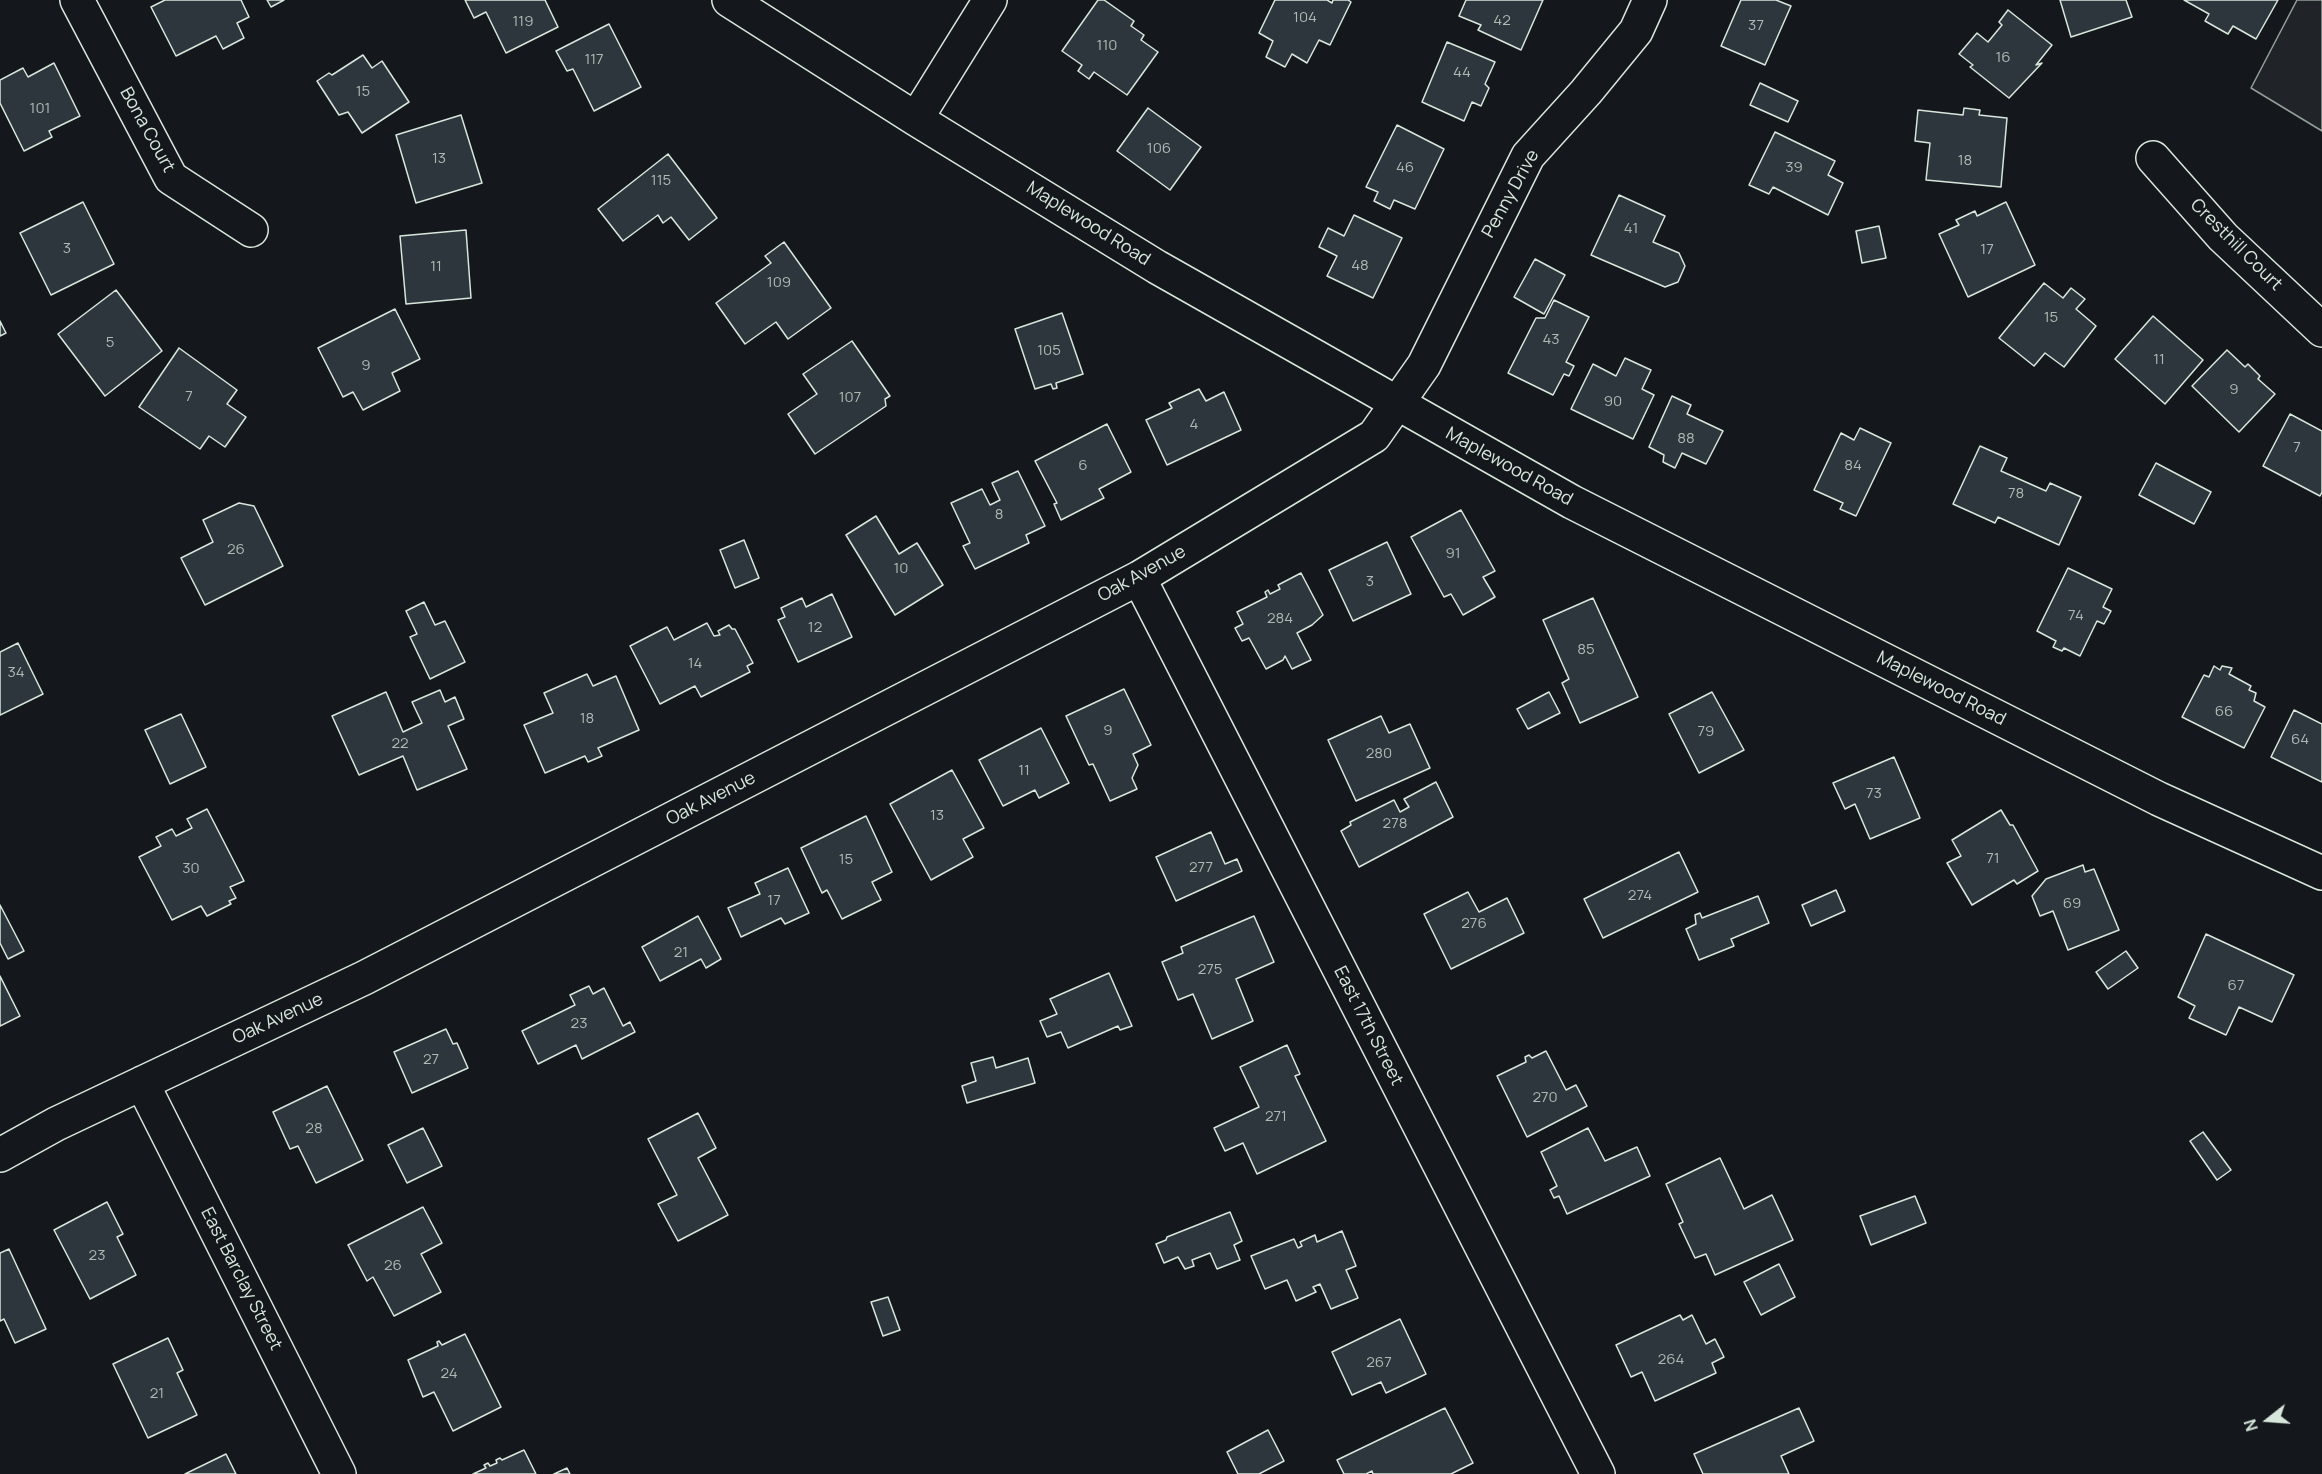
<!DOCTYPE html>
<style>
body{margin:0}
#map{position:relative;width:2322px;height:1474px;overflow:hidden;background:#14181c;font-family:Manrope,sans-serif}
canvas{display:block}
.north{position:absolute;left:2238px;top:1390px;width:60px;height:60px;-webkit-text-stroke:4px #14181c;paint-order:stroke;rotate:253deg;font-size:16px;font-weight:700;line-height:24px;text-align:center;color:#d8e6dc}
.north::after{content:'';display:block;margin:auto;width:21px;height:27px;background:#d8e6dc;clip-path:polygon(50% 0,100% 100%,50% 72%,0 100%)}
</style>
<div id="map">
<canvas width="2322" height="1474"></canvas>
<div class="north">N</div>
</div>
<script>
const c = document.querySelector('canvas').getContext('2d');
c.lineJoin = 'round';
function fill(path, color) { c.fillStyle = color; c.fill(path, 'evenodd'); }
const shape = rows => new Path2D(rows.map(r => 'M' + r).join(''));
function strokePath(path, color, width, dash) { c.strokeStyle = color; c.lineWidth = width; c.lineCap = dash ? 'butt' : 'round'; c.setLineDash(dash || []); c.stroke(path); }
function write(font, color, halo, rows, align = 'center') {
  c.font = font + ' Manrope,sans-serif'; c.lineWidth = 4.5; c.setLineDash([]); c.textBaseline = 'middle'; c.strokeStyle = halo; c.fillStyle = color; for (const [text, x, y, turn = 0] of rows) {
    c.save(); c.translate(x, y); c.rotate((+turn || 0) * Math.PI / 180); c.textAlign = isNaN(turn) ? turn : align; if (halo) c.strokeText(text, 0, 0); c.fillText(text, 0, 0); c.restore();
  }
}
const green = shape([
 [2297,0,2322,0,2322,131,2251,88,2297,0]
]);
fill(green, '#202428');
strokePath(green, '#939e99', 1.5);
const building = shape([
 [165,0,241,0,249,17,237,23,244,38,223,49,216,36,176,56,151,7,165,0],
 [267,0,284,0,271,7,267,0],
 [465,0,545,0,558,27,506,53,486,12,474,18,465,0],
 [1098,0,1104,0,1134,21,1131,26,1144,35,1141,40,1158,52,1127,95,1094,72,1089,79,1078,71,1082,65,1062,51,1098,0],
 [1275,0,1327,0,1332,3,1333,0,1348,0,1351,2,1330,45,1319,40,1307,63,1292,54,1285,67,1266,57,1273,41,1259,33,1275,0],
 [1466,0,1543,0,1521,50,1478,30,1481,25,1459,16,1466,0],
 [1741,0,1776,0,1791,6,1765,65,1721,46,1741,0],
 [2060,0,2126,0,2132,17,2071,37,2060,0],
 [2184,0,2278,0,2256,39,2233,26,2228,34,2205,21,2209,14,2184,0],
 [2008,10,2052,45,2036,65,2042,63,2009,98,1970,67,1973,65,1959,54,1977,33,1988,42,2002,25,1999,22,2008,10],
 [609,24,641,87,594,111,573,69,567,71,556,51,609,24],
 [1447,42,1495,62,1485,84,1489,88,1481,106,1472,102,1464,121,1422,102,1447,42],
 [363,55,372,68,382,61,409,102,362,133,348,112,339,115,317,81,329,73,332,75,363,55],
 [54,63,80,116,49,131,52,137,24,151,0,103,0,80,23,68,28,77,54,63],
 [1760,83,1798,101,1788,122,1750,105,1760,83],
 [1148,108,1201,147,1170,190,1117,151,1148,108],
 [1964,108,1980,110,1979,115,2007,118,2001,187,1926,180,1930,143,1915,141,1918,110,1963,115,1964,108],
 [461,115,482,183,416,203,396,135,461,115],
 [1397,125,1444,149,1415,209,1394,200,1390,209,1374,201,1378,192,1366,187,1397,125],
 [1775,132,1835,161,1828,175,1843,183,1828,215,1773,187,1769,194,1749,185,1775,132],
 [668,154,717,218,689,240,671,217,663,223,658,215,623,241,598,209,668,154],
 [1619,195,1665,216,1653,242,1679,253,1685,266,1678,282,1665,287,1591,255,1619,195],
 [83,202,114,264,51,295,20,233,83,202],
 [2006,202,2035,265,1968,297,1939,234,1959,225,1956,220,1975,211,1977,216,2006,202],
 [1354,215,1402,238,1373,298,1327,276,1337,256,1319,247,1328,228,1344,236,1354,215],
 [1879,226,1886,258,1862,263,1856,231,1879,226],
 [466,230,471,298,406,304,400,236,466,230],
 [784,242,831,308,788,339,776,322,745,344,716,303,771,263,765,256,784,242],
 [1535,259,1565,275,1544,314,1514,297,1535,259],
 [2044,283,2063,298,2071,288,2085,299,2076,309,2096,326,2064,367,2045,353,2034,366,1999,338,2044,283],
 [116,290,162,351,105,396,58,334,116,290],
 [1554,300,1589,317,1566,362,1574,366,1569,376,1564,374,1553,395,1508,373,1536,318,1545,318,1554,300],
 [395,309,420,359,392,373,400,391,363,410,353,392,343,397,318,348,395,309],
 [1062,313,1083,374,1056,383,1057,388,1053,389,1051,384,1035,389,1015,329,1062,313],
 [2153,316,2203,360,2165,404,2115,359,2153,316],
 [0,321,6,333,0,336,0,321],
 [852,341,890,396,885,399,886,406,815,454,788,414,817,394,803,374,852,341],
 [179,348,237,390,227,404,246,417,225,447,209,436,200,449,139,407,179,348],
 [2227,350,2245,367,2248,364,2260,376,2258,379,2275,394,2239,432,2192,386,2227,350],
 [1625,358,1651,370,1642,389,1654,395,1633,439,1571,409,1593,364,1616,376,1625,358],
 [1199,389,1206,401,1224,392,1241,430,1167,465,1146,420,1172,408,1169,403,1199,389],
 [1672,396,1691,405,1687,414,1723,431,1706,464,1682,453,1675,468,1663,462,1664,455,1649,447,1672,396],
 [2290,414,2322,431,2322,492,2320,496,2263,466,2290,414],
 [1107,424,1131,472,1099,489,1104,498,1061,520,1054,504,1057,503,1035,461,1107,424],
 [1860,428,1891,443,1856,516,1840,509,1843,503,1814,490,1841,433,1854,440,1860,428],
 [1980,446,2007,458,2001,471,2046,491,2050,483,2081,497,2059,545,1998,517,1995,523,1953,504,1980,446],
 [2156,463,2211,492,2194,524,2139,495,2156,463],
 [1018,471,1045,526,1026,535,1029,543,975,569,963,546,970,543,951,503,982,489,990,505,1000,500,992,483,1018,471],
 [239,503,254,506,283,566,205,605,181,558,213,542,203,520,239,503],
 [1461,510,1495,571,1483,577,1495,597,1463,615,1451,594,1444,597,1411,537,1461,510],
 [876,516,899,554,917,543,943,585,895,615,846,535,876,516],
 [744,540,759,578,735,588,720,550,744,540],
 [1387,542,1411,594,1353,621,1329,570,1387,542],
 [2068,568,2112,589,2103,607,2111,611,2104,624,2097,621,2080,656,2064,648,2062,651,2053,647,2056,641,2037,631,2068,568],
 [1301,573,1323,615,1312,625,1297,633,1311,660,1292,669,1285,656,1283,660,1266,669,1249,638,1242,641,1235,628,1243,624,1237,612,1267,597,1265,592,1268,590,1270,594,1280,589,1278,585,1301,573],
 [832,594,852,637,798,662,778,620,785,617,781,608,802,598,806,607,832,594],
 [1593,598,1638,697,1580,723,1562,683,1569,679,1543,620,1593,598],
 [424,602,435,625,445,621,465,662,430,679,410,637,417,634,406,611,424,602],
 [707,623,714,636,720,635,718,631,729,625,732,629,735,629,753,663,747,666,750,672,701,697,695,686,660,704,630,646,667,627,674,640,707,623],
 [18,643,43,694,0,715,0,652,18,643],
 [2214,666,2220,670,2222,666,2232,668,2229,674,2251,686,2249,690,2256,693,2254,701,2265,707,2244,748,2182,717,2204,675,2209,677,2214,666],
 [587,674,593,686,616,676,639,730,598,748,602,756,588,762,585,756,545,773,524,725,553,713,544,693,587,674],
 [1124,689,1151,745,1133,754,1138,765,1132,778,1137,789,1110,801,1093,764,1089,765,1066,716,1124,689],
 [440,690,445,702,455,697,464,719,448,726,467,769,417,790,403,756,359,775,332,716,386,692,403,732,422,723,412,702,440,690],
 [1549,692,1560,713,1528,729,1517,709,1549,692],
 [1712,692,1744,750,1699,773,1669,714,1712,692],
 [2294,710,2322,724,2322,782,2271,757,2294,710],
 [181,714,206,767,170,784,145,730,181,714],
 [1381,716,1389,733,1410,724,1430,768,1356,801,1328,740,1381,716],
 [1041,728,1069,783,1039,798,1035,790,1003,806,979,760,1041,728],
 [1894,757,1920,818,1870,839,1855,804,1845,809,1833,783,1894,757],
 [952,770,984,828,963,839,973,857,931,880,890,804,952,770],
 [1436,782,1453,817,1359,867,1341,831,1351,825,1350,822,1394,800,1400,812,1409,807,1404,799,1436,782],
 [207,809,244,881,230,887,236,898,229,901,231,904,207,916,201,906,172,920,139,857,161,846,156,837,172,829,176,836,192,828,187,819,207,809],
 [2001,810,2010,825,2013,825,2038,871,2017,884,2014,880,1972,905,1947,863,1961,856,1952,840,2001,810],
 [866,816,892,872,872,882,881,900,842,919,827,890,822,893,801,848,866,816],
 [1211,832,1225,864,1237,859,1242,871,1176,901,1156,857,1211,832],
 [1679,852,1698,892,1603,938,1584,899,1679,852],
 [2083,865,2085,872,2094,869,2119,930,2068,950,2053,911,2040,916,2032,896,2046,879,2083,865],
 [788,868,809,913,785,924,781,918,741,937,728,908,760,894,755,883,788,868],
 [1836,890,1845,911,1811,926,1802,905,1836,890],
 [1468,892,1479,912,1507,898,1524,933,1451,969,1424,914,1468,892],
 [1758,896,1769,923,1731,939,1734,946,1699,960,1686,929,1696,924,1695,915,1700,913,1702,918,1758,896],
 [0,905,24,951,8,959,0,943,0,905],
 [698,916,721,959,706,968,701,959,660,981,642,947,698,916],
 [1254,916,1274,962,1236,979,1253,1021,1212,1039,1193,994,1178,1000,1162,962,1183,953,1181,947,1254,916],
 [2206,934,2294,975,2272,1022,2239,1007,2226,1035,2189,1018,2195,1006,2178,997,2206,934],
 [2126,951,2138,968,2108,989,2096,972,2126,951],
 [1109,973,1132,1026,1120,1030,1118,1026,1068,1048,1061,1032,1047,1037,1040,1021,1057,1014,1050,999,1109,973],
 [0,976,20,1016,0,1026,0,976],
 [589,986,593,994,604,988,623,1026,630,1022,635,1032,582,1059,576,1045,538,1064,522,1031,575,1005,570,995,589,986],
 [446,1029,453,1044,457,1043,468,1068,412,1093,394,1052,446,1029],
 [1287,1045,1300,1074,1295,1076,1326,1141,1257,1174,1243,1143,1225,1151,1214,1128,1259,1107,1240,1067,1287,1045],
 [1546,1051,1566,1090,1576,1085,1587,1106,1527,1137,1497,1076,1526,1062,1525,1057,1529,1055,1532,1058,1546,1051],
 [993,1057,996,1068,1028,1058,1035,1083,967,1103,962,1086,976,1081,971,1063,993,1057],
 [327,1086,363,1160,316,1183,298,1146,290,1149,273,1112,327,1086],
 [698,1113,716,1148,698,1158,728,1215,678,1241,658,1204,677,1195,648,1139,698,1113],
 [423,1128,442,1166,407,1183,388,1145,423,1128],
 [1588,1128,1605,1161,1637,1147,1650,1176,1567,1214,1559,1196,1554,1198,1550,1190,1557,1186,1541,1152,1588,1128],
 [2203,1132,2231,1170,2217,1180,2190,1141,2203,1132],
 [1720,1158,1744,1209,1772,1195,1793,1240,1715,1275,1706,1254,1695,1258,1679,1224,1683,1222,1666,1184,1720,1158],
 [1915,1196,1926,1223,1871,1245,1860,1216,1915,1196],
 [107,1202,123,1234,117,1237,136,1275,90,1299,54,1230,107,1202],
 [423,1207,442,1243,421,1254,441,1292,394,1316,373,1277,367,1281,348,1245,423,1207],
 [1230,1212,1242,1241,1234,1245,1240,1260,1217,1269,1210,1253,1192,1260,1194,1266,1185,1269,1178,1257,1164,1263,1156,1244,1166,1240,1167,1237,1230,1212],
 [1342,1231,1356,1266,1346,1270,1358,1298,1331,1309,1320,1284,1313,1287,1316,1292,1296,1301,1287,1280,1265,1289,1251,1256,1294,1239,1298,1248,1302,1246,1300,1242,1315,1235,1317,1242,1342,1231],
 [9,1249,46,1329,15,1343,4,1319,0,1321,0,1253,9,1249],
 [1779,1264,1795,1297,1761,1315,1744,1282,1779,1264],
 [888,1297,900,1330,883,1336,871,1302,888,1297],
 [1680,1315,1683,1320,1692,1315,1706,1344,1715,1339,1724,1357,1712,1363,1716,1373,1655,1401,1642,1372,1631,1377,1616,1345,1680,1315],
 [1400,1319,1426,1374,1386,1393,1381,1382,1352,1395,1332,1352,1400,1319],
 [465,1334,501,1407,453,1431,434,1392,423,1397,408,1360,438,1346,437,1342,439,1341,442,1345,465,1334],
 [168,1338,183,1370,177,1373,197,1415,148,1438,113,1364,168,1338],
 [1445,1408,1473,1463,1451,1474,1373,1474,1372,1471,1366,1474,1344,1474,1337,1460,1445,1408],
 [1799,1408,1814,1441,1781,1456,1789,1474,1703,1474,1694,1454,1799,1408],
 [1268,1430,1284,1461,1259,1474,1238,1474,1227,1452,1268,1430],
 [524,1450,536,1474,473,1474,486,1468,484,1465,488,1463,490,1466,497,1463,496,1460,500,1458,502,1460,524,1450],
 [226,1454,236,1474,185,1474,226,1454],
 [567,1468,570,1474,554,1474,567,1468]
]);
fill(building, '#2c363c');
strokePath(building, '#d8e6dc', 1.5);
const minor = shape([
 [77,0,171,178,251,230],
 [729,0,916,119,1157,267,1572,502,2159,799,2322,873],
 [916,119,990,0],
 [2153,158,2223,237,2322,330],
 [1139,578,1598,1474],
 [142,1083,339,1474],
 [0,1155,56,1124,364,978,1139,578,1374,436,1424,365,1528,156,1586,92,1636,31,1650,0]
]);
strokePath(minor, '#d8e6dc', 36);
strokePath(minor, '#14181c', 33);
write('15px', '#adbab4', null, [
 ["104",1305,18],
 ["42",1502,21],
 ["119",523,22],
 ["37",1756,26],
 ["110",1107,46],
 ["16",2003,58],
 ["117",594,60],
 ["44",1462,73],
 ["15",363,92],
 ["101",40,109],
 ["106",1159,149],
 ["13",439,159],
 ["18",1965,161],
 ["46",1405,168],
 ["39",1794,168],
 ["115",661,181],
 ["41",1631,229],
 ["3",67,249],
 ["17",1987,250],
 ["48",1360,266],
 ["11",436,267],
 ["109",779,283],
 ["15",2051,318],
 ["43",1551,340],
 ["5",110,343],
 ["105",1049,351],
 ["11",2159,360],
 ["9",366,366],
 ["9",2234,390],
 ["7",189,397],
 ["107",850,398],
 ["90",1613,402],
 ["4",1194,425],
 ["88",1686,439],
 ["7",2297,448],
 ["6",1083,466],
 ["84",1853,466],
 ["78",2016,494],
 ["8",999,515],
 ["26",236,550],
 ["91",1453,554],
 ["10",901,569],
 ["3",1370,582],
 ["74",2076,616],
 ["284",1280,619],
 ["12",815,628],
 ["85",1586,650],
 ["14",695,664],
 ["34",16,673],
 ["66",2224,712],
 ["18",587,719],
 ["9",1108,731],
 ["79",1706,732],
 ["64",2300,740],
 ["22",400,744],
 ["280",1379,754],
 ["11",1024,771],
 ["73",1874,794],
 ["13",937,816],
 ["278",1395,824],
 ["71",1993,859],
 ["15",846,860],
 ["277",1201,868],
 ["30",191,869],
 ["274",1640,896],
 ["17",774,901],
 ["69",2072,904],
 ["276",1474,924],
 ["21",681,953],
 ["275",1210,970],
 ["67",2236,986],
 ["23",579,1024],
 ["27",431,1060],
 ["270",1545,1098],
 ["271",1276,1117],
 ["28",314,1129],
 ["23",97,1256],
 ["26",393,1266],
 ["264",1671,1360],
 ["267",1379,1363],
 ["24",449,1374],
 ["21",157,1394]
]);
write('18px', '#d8e6dc', '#14181c', [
 ["Bona Court",147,130,61],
 ["Penny Drive",1511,194,-61],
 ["Maplewood Road",1088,224,32],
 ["Cresthill Court",2236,245,45],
 ["Maplewood Road",1509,467,29],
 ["Oak Avenue",1142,574,-29],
 ["Maplewood Road",1941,689,27],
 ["Oak Avenue",711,799,-27],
 ["Oak Avenue",278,1019,-25],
 ["East 17th Street",1368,1026,63],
 ["East Barclay Street",241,1279,63]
]);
</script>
